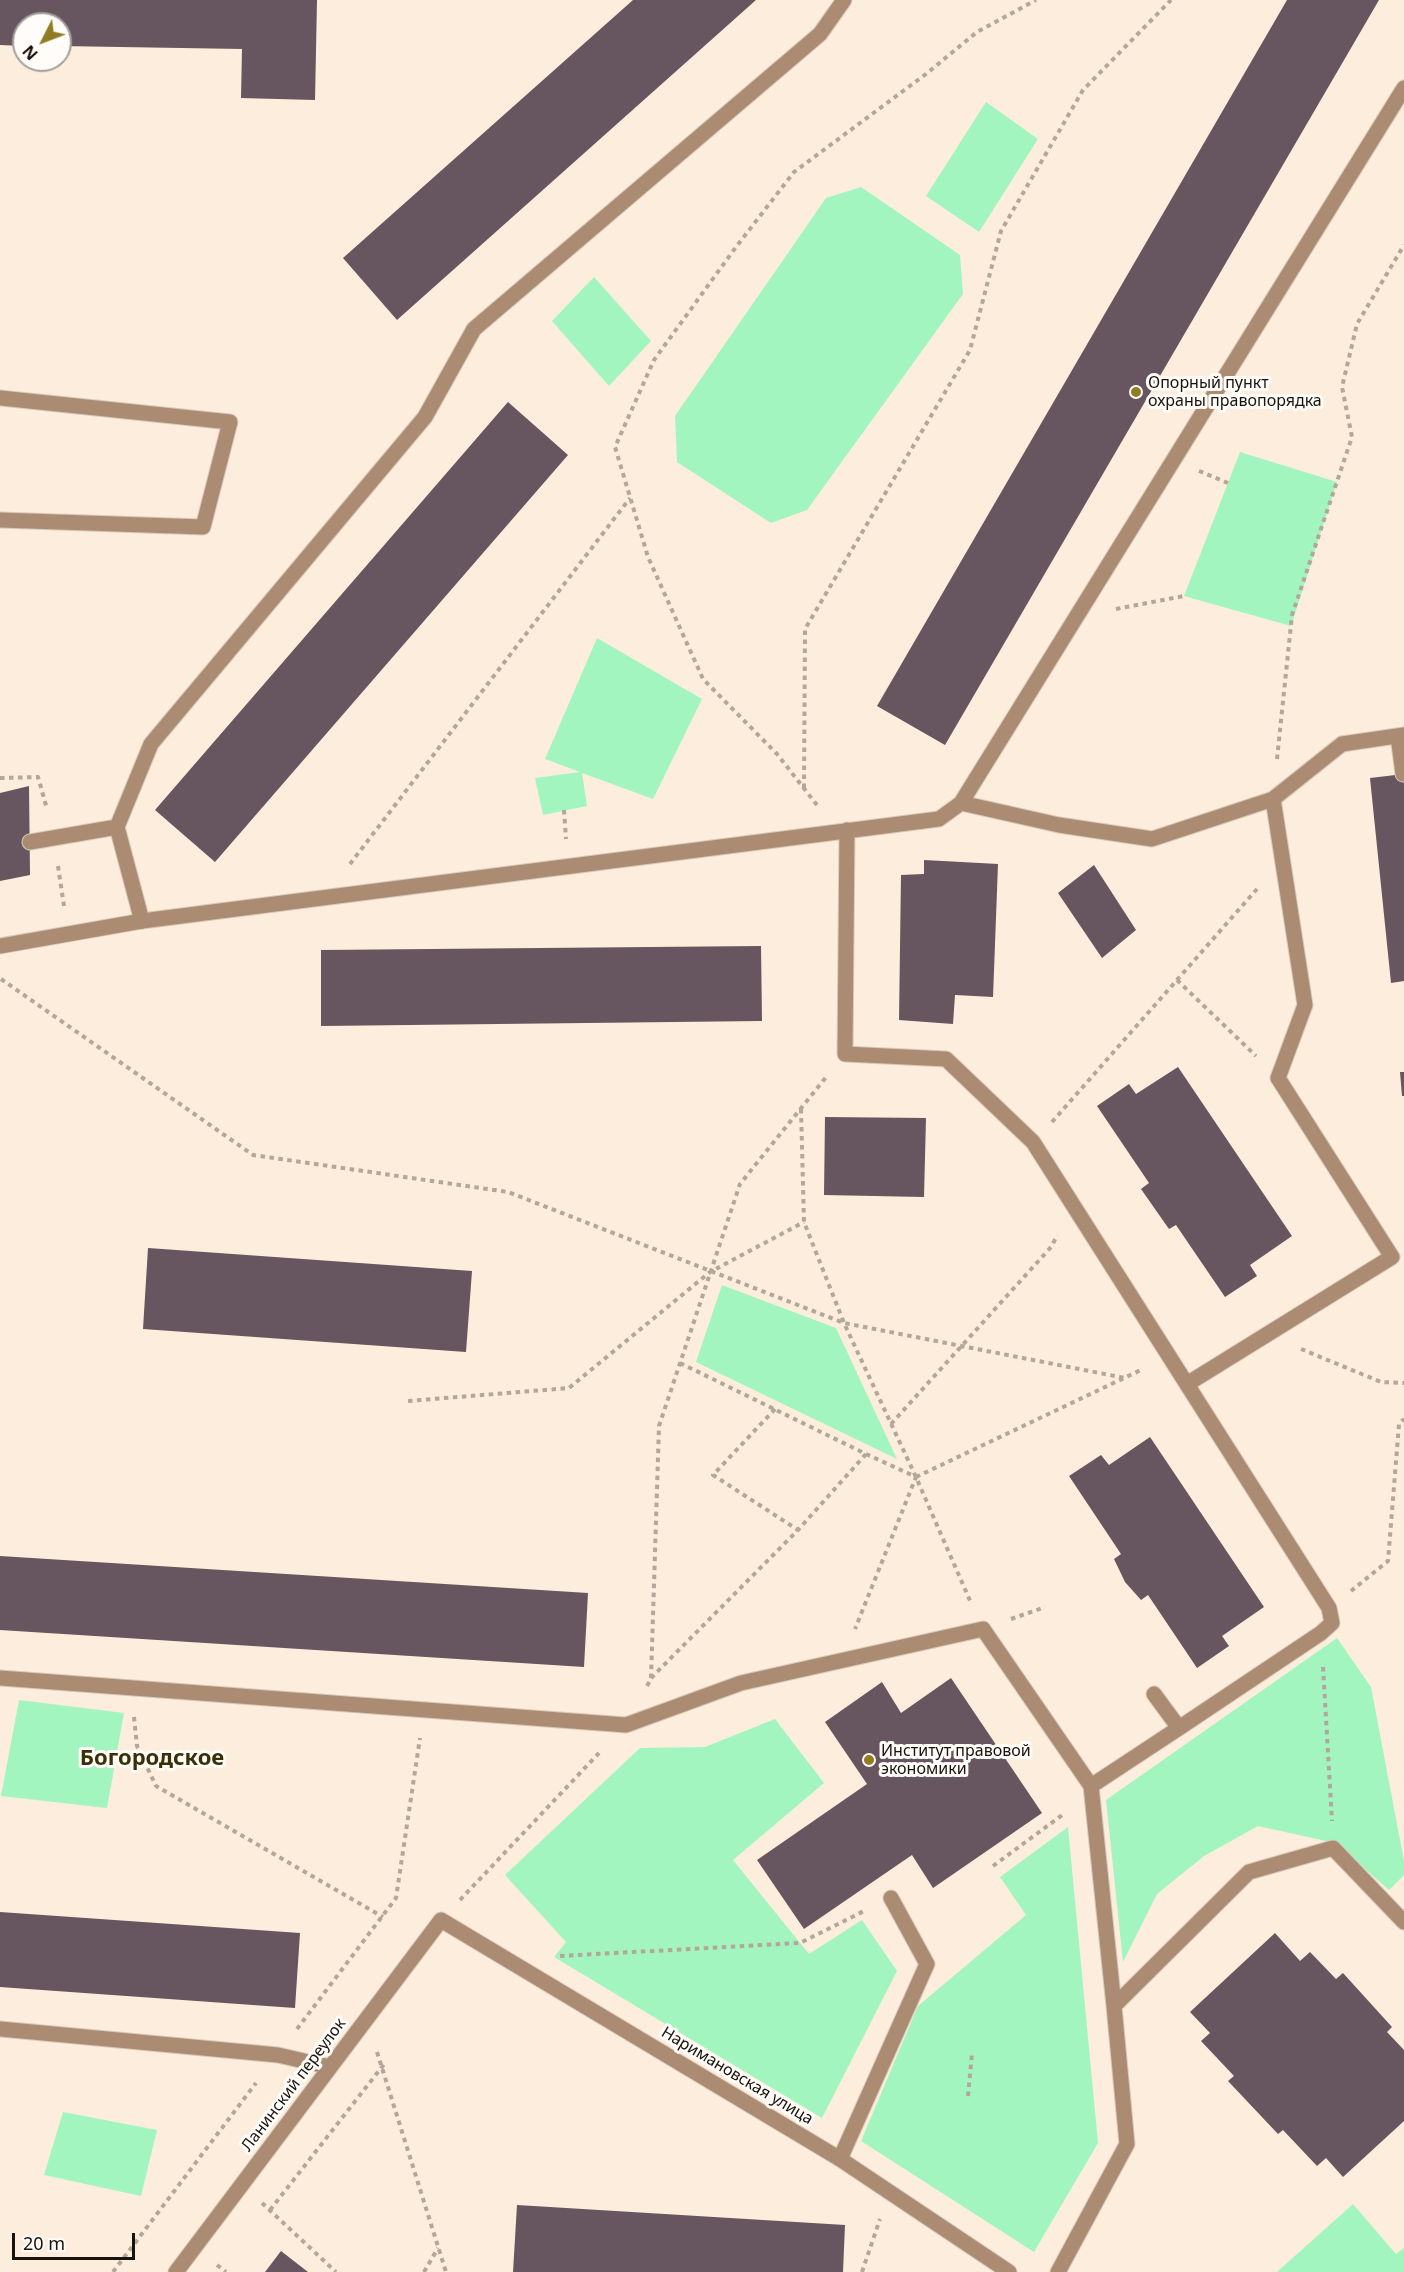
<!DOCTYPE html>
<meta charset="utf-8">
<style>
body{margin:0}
#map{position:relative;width:1404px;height:2272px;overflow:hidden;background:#fceddc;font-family:"Noto Sans",sans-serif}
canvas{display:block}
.north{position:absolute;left:12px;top:12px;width:60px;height:60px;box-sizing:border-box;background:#fffcf9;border:2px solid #a39f9b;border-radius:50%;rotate:228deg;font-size:16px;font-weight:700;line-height:24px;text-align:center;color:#18130d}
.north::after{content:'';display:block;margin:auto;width:21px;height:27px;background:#917c22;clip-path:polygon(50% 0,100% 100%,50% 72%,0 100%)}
.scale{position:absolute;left:12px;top:2233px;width:123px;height:27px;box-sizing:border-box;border:3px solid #18130d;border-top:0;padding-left:8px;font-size:18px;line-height:21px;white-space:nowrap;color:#18130d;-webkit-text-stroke:4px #fffcf9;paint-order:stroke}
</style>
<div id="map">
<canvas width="1404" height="2272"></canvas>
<div class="north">N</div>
<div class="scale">20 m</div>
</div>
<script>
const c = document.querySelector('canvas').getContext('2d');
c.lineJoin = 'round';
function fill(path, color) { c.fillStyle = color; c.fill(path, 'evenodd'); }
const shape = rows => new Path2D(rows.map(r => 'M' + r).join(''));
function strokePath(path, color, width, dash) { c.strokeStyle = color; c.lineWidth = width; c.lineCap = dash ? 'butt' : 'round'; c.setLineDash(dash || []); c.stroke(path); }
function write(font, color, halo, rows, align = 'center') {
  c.font = font + ' "Noto Sans",sans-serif'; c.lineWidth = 6; c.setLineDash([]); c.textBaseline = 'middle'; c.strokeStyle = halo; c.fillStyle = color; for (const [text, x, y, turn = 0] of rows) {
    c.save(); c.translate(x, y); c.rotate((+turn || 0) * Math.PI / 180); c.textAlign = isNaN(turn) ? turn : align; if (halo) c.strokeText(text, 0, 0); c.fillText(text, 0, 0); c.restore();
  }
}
fill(shape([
 [986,102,1038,139,979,232,926,196],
 [861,187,960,255,963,294,807,510,771,523,677,462,675,416,826,198],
 [594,277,651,341,609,386,552,321],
 [1240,452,1337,482,1291,626,1184,596],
 [597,638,702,699,653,799,582,773,587,806,543,815,535,778,580,772,545,759],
 [722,1285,836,1328,897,1459,696,1362],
 [1337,1638,1371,1687,1404,1861,1404,1875,1389,1890,1335,1843,1258,1826,1204,1856,1157,1894,1123,1962,1106,1800],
 [19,1700,124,1713,107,1808,1,1796],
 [775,1719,824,1783,733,1860,809,1954,862,1920,897,1971,822,2118,554,1957,566,1942,505,1875,640,1748,705,1747],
 [1068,1827,1098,2143,1034,2252,861,2141,918,2006,1026,1915,1000,1877],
 [63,2112,157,2130,141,2196,44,2175],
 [1353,2204,1396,2254,1404,2248,1404,2272,1277,2272]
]), '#a3f5c0');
fill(shape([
 [0,0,317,0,315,100,241,98,242,49,60,46,60,24,24,24,24,46,0,45],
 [633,0,756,0,397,320,343,258],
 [1287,0,1379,0,945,745,877,706],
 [508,402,568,455,215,862,155,810],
 [1404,774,1404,981,1391,983,1370,778],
 [29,786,30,875,0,881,0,793],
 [924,860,998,864,993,997,955,995,953,1024,899,1020,901,875,924,874],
 [1094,865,1136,930,1102,958,1058,893],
 [761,946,762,1021,321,1026,321,950],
 [1178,1067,1292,1236,1250,1265,1257,1276,1225,1297,1176,1225,1169,1229,1141,1189,1149,1183,1097,1106,1129,1084,1136,1094],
 [1400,1072,1404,1072,1404,1096,1402,1096],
 [825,1117,926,1118,924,1197,824,1195],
 [148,1248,472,1271,466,1352,143,1329],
 [1150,1437,1264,1607,1222,1636,1229,1646,1197,1668,1148,1595,1141,1600,1125,1582,1114,1559,1121,1554,1069,1476,1101,1455,1109,1465],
 [0,1556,588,1593,584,1667,0,1630],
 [951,1678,1042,1813,933,1888,912,1855,804,1929,757,1860,867,1784,825,1722,882,1682,901,1713],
 [0,1912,300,1933,295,2008,0,1987],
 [1275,1933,1300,1961,1310,1952,1336,1979,1343,1973,1392,2027,1387,2032,1404,2050,1404,2121,1343,2177,1326,2158,1317,2166,1283,2130,1278,2134,1228,2081,1234,2076,1201,2041,1210,2033,1190,2012],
 [517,2205,845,2225,843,2272,513,2272],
 [281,2251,308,2272,265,2272]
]), '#67555f');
const lane = shape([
 [844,0,820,34,474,329,425,417,151,744,117,827,142,921,939,819,961,803,1404,88],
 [0,398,230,422,203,527,0,520],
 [1398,736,1403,774],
 [961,803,1059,825,1152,839,1273,799,1342,744,1404,735],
 [847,830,845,1054,946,1059,1033,1142,1329,1608,1332,1623,1321,1633,1179,1728],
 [30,842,117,827],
 [1187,1384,1392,1257,1278,1078,1305,1005,1273,799],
 [0,1678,626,1725,741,1683,983,1629,1091,1786,1114,2006],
 [1091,1786,1179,1728,1154,1694],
 [0,2029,278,2055,330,2067],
 [840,2159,927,1964,891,1898],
 [1058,2272,1127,2144,1114,2006,1249,1872,1333,1848,1404,1922]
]);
const street = shape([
 [0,946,142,921],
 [176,2272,441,1920,840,2159,1009,2272]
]);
strokePath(lane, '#d8cabb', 17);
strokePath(street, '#d8cabb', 17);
strokePath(shape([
 [1199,471,1228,483],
 [1116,609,1184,596],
 [1277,759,1292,615,1352,437,1342,387,1357,324,1404,245],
 [0,778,38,777,47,809],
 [804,788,805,629,970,350,1001,231,1083,90,1171,0],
 [817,805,777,754,703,679,648,557,615,447,654,360,736,247,794,172,926,74,977,32,1036,0],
 [564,810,566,839],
 [350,864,630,498],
 [58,866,64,906],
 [1,979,253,1155,508,1192,844,1323,1125,1378],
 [1177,980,1256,1056],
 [801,1109,804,1222,844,1323,916,1477,971,1603],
 [1052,1122,1257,889],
 [1301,1349,1381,1382,1404,1383],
 [680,1363,866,1454,916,1477,855,1629],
 [408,1401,569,1388,710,1272,804,1222],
 [775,1409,713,1475,798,1530],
 [891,1424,1052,1246,1057,1235],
 [916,1477,1143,1369],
 [1351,1591,1388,1561,1399,1424,1404,1419],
 [1011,1619,1045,1607],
 [1323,1667,1332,1821],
 [651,1678,798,1530,866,1454],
 [647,1686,651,1679,659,1426,740,1184,827,1076],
 [134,1717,137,1746,156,1786,383,1917],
 [993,1866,1065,1813],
 [460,1900,599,1753],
 [560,1956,800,1943,866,1910],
 [297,2029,396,1898,420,1738],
 [377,2052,446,2272],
 [968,2096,972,2053],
 [262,2203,336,2272],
 [270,2210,385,2063],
 [217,2265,226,2272],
 [113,2272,256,2083],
 [424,2272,438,2248],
 [862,2272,880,2219]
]), '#b2a799', 4, [4.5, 4.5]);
strokePath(lane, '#ab8c72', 15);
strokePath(street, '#ab8c72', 15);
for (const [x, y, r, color] of [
 [1136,392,6,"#917c22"],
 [869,1760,6,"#917c22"]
]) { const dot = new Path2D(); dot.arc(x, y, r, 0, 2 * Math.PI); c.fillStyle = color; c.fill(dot); strokePath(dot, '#fffcf9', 2); }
write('16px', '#18130d', '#fffcf9', [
 ["Опорный пункт",1148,383],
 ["охраны правопорядка",1148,401],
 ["Институт правовой",881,1751],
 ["экономики",881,1769]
], 'left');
write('16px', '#18130d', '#fffcf9', [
 ["Наримановская улица",737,2076,31],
 ["Ланинский переулок",294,2085,-53]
]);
write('bold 22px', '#3a3005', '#fffcf9', [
 ["Богородское",152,1759]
]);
</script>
